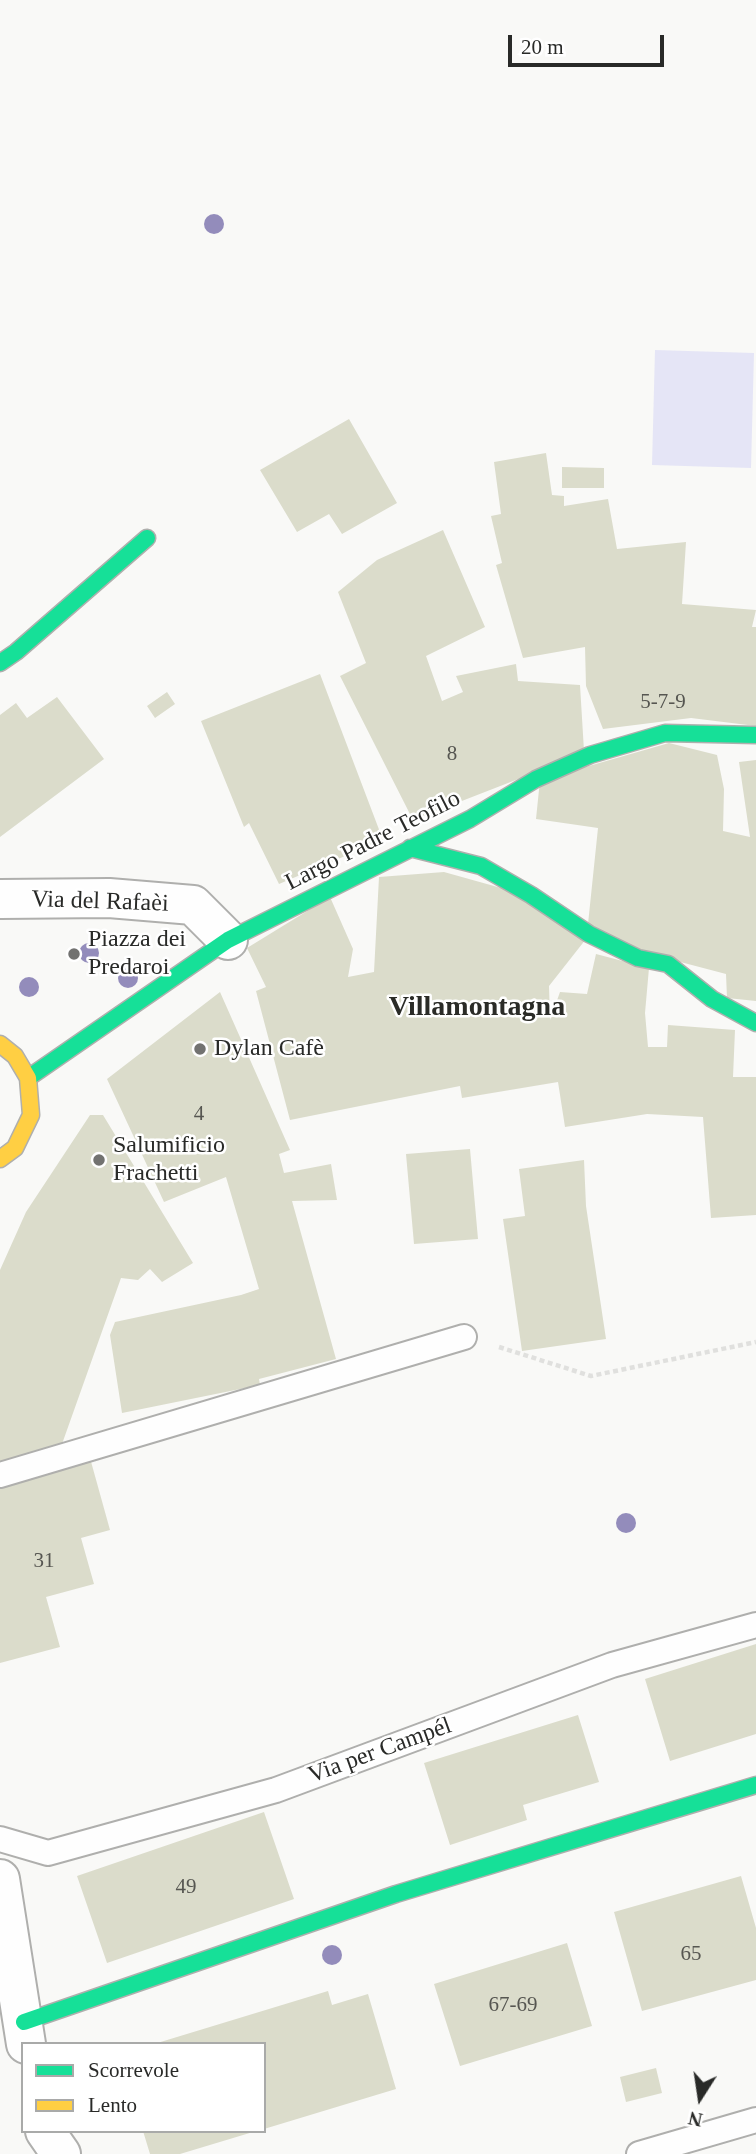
<!DOCTYPE html>
<meta charset="utf-8">
<style>
body{margin:0}
#map{position:relative;width:756px;height:2154px;overflow:hidden;background:#f9f9f7;font-family:Georgia,serif}
canvas{display:block}
.legend{position:absolute;left:21px;top:2042px;width:245px;height:91px;box-sizing:border-box;background:#fff;border:2px solid #a9aaa9;margin:0;padding:9px 12px;list-style:none;font-size:21px;color:#292a28}
.legend li{display:flex;align-items:center;gap:14px;height:35px}
.legend b{width:35px;border:2px solid #a9aaa9}
.north{position:absolute;left:665px;top:2063px;width:70px;height:70px;-webkit-text-stroke:5px #fff;paint-order:stroke;rotate:192deg;font-size:19px;font-weight:700;line-height:28px;text-align:center;color:#292a28}
.north::after{content:'';display:block;margin:auto;width:24px;height:32px;background:#292a28;clip-path:polygon(50% 0,100% 100%,50% 72%,0 100%)}
.scale{position:absolute;left:508px;top:35px;width:156px;height:32px;box-sizing:border-box;border:4px solid #292a28;border-top:0;padding-left:9px;font-size:21px;line-height:24px;white-space:nowrap;color:#292a28;-webkit-text-stroke:5px #fff;paint-order:stroke}
</style>
<div id="map">
<canvas width="756" height="2154"></canvas>
<ul class="legend">
<li><b style="height:9px;background:#16e098"></b>Scorrevole</li>
<li><b style="height:9px;background:#ffcf43"></b>Lento</li>
</ul>
<div class="north">N</div>
<div class="scale">20 m</div>
</div>
<script>
const c = document.querySelector('canvas').getContext('2d');
c.lineJoin = 'round';
function fill(path, color) { c.fillStyle = color; c.fill(path, 'evenodd'); }
const shape = rows => new Path2D(rows.map(r => 'M' + r).join(''));
function strokePath(path, color, width, dash) { c.strokeStyle = color; c.lineWidth = width; c.lineCap = dash ? 'butt' : 'round'; c.setLineDash(dash || []); c.stroke(path); }
function write(font, color, halo, rows, align = 'center') {
  c.font = font + ' Georgia,serif'; c.lineWidth = 5; c.setLineDash([]); c.textBaseline = 'middle'; c.strokeStyle = halo; c.fillStyle = color; for (const [text, x, y, turn = 0] of rows) {
    c.save(); c.translate(x, y); c.rotate((+turn || 0) * Math.PI / 180); c.textAlign = isNaN(turn) ? turn : align; if (halo) c.strokeText(text, 0, 0); c.fillText(text, 0, 0); c.restore();
  }
}
fill(shape([
 [655,350,754,353,751,468,652,465]
]), '#e5e5f6');
fill(shape([
 [349,419,397,503,342,534,329,514,297,532,260,470],
 [546,453,552,495,564,496,564,506,608,499,617,549,686,542,682,604,756,610,752,627,756,627,756,726,691,718,603,729,586,686,585,647,523,658,496,565,502,563,491,516,501,514,494,462],
 [562,467,604,468,604,488,562,488],
 [443,530,485,627,426,656,442,701,463,692,456,676,516,664,518,681,580,685,584,751,526,776,413,820,340,676,366,663,338,592,377,560],
 [320,674,383,840,279,884,249,823,244,827,201,721],
 [167,692,175,704,155,718,147,706],
 [57,697,104,759,0,837,0,715,16,703,27,718],
 [669,743,717,755,724,789,723,831,750,837,739,762,756,760,756,1001,727,998,726,974,650,954,588,924,598,828,536,819,540,780],
 [444,872,519,893,586,939,549,986,550,1020,560,992,587,994,596,954,649,968,645,1013,648,1047,667,1047,668,1025,735,1030,733,1077,756,1077,756,1215,711,1218,703,1117,647,1114,565,1127,558,1082,462,1098,460,1086,290,1120,256,991,266,987,247,948,330,897,353,949,348,977,374,972,379,877],
 [220,992,290,1150,279,1154,284,1173,331,1164,337,1200,292,1201,336,1359,259,1379,260,1385,122,1413,110,1335,115,1322,241,1295,259,1289,226,1177,164,1202,107,1079],
 [90,1115,103,1115,193,1263,162,1282,150,1269,138,1280,121,1278,62,1444,0,1466,0,1270,26,1212],
 [470,1149,478,1239,414,1244,406,1154],
 [584,1160,586,1206,606,1339,522,1351,503,1219,525,1216,519,1169],
 [90,1458,110,1530,81,1538,94,1584,46,1597,60,1647,0,1663,0,1483],
 [756,1644,756,1734,670,1761,645,1679],
 [578,1715,599,1782,523,1805,527,1820,450,1845,424,1763],
 [264,1812,294,1899,107,1963,77,1876],
 [741,1876,756,1928,756,1980,642,2011,614,1912],
 [567,1943,592,2026,460,2066,434,1984],
 [328,1991,332,2005,368,1994,396,2089,264,2129,264,2044,154,2044],
 [656,2068,662,2093,626,2102,620,2077],
 [143,2131,253,2131,253,2132,180,2154,150,2154]
]), '#dbdccb');
const lane = shape([
 [0,1475,464,1337],
 [0,1839,48,1853,276,1790,612,1665,756,1625],
 [639,2154,756,2120]
]);
const street = shape([
 [0,899,109,898,193,905,228,940],
 [0,1879,26,2044],
 [45,2131,61,2154]
]);
const fast = shape([
 [0,663,16,652,147,538],
 [410,848,481,866,531,895,589,934,638,958,668,964,712,999,756,1023],
 [28,1078,228,940,470,819,536,779,590,755,665,733,756,735],
 [24,2022,396,1894,756,1785]
]);
const slow = shape([
 [0,1044,15,1056,28,1078,31,1115,15,1148,0,1159]
]);
strokePath(lane, '#afafad', 28);
strokePath(street, '#afafad', 42);
strokePath(fast, '#afafad', 19);
strokePath(slow, '#afafad', 19);
strokePath(shape([
 [499,1347,591,1376,756,1342]
]), '#e0e0de', 4.5, [5, 3.5]);
strokePath(lane, '#fefefe', 24);
strokePath(street, '#fefefe', 38);
strokePath(fast, '#16e098', 16);
strokePath(slow, '#ffcf43', 16);
c.fillStyle = '#938cbb';
for (const [x, y] of [
 [214,224],
 [89,953],
 [128,978],
 [29,987],
 [626,1523],
 [332,1955]
]) { c.beginPath(); c.arc(x, y, 10, 0, 2 * Math.PI); c.fill(); }
for (const [x, y, r, color] of [
 [74,954,7,"#727270"],
 [200,1049,7,"#727270"],
 [99,1160,7,"#727270"]
]) { const dot = new Path2D(); dot.arc(x, y, r, 0, 2 * Math.PI); c.fillStyle = color; c.fill(dot); strokePath(dot, '#fff', 2.5); }
write('21px', '#565651', null, [
 ["5-7-9",663,702],
 ["8",452,754],
 ["4",199,1114],
 ["31",44,1561],
 ["49",186,1887],
 ["65",691,1954],
 ["67-69",513,2005]
]);
write('24px', '#292a28', '#fff', [
 ["Largo Padre Teofilo",373,841,-27],
 ["Via del Rafaèi",100,902,2],
 ["Via per Campél",380,1751,-20]
]);
write('24px', '#292a28', '#fff', [
 ["Piazza dei",88,940],
 ["Predaroi",88,968],
 ["Dylan Cafè",214,1049],
 ["Salumificio",113,1146],
 ["Frachetti",113,1174]
], 'left');
write('bold 28px', '#2a2b27', '#fff', [
 ["Villamontagna",477,1008]
]);
</script>
